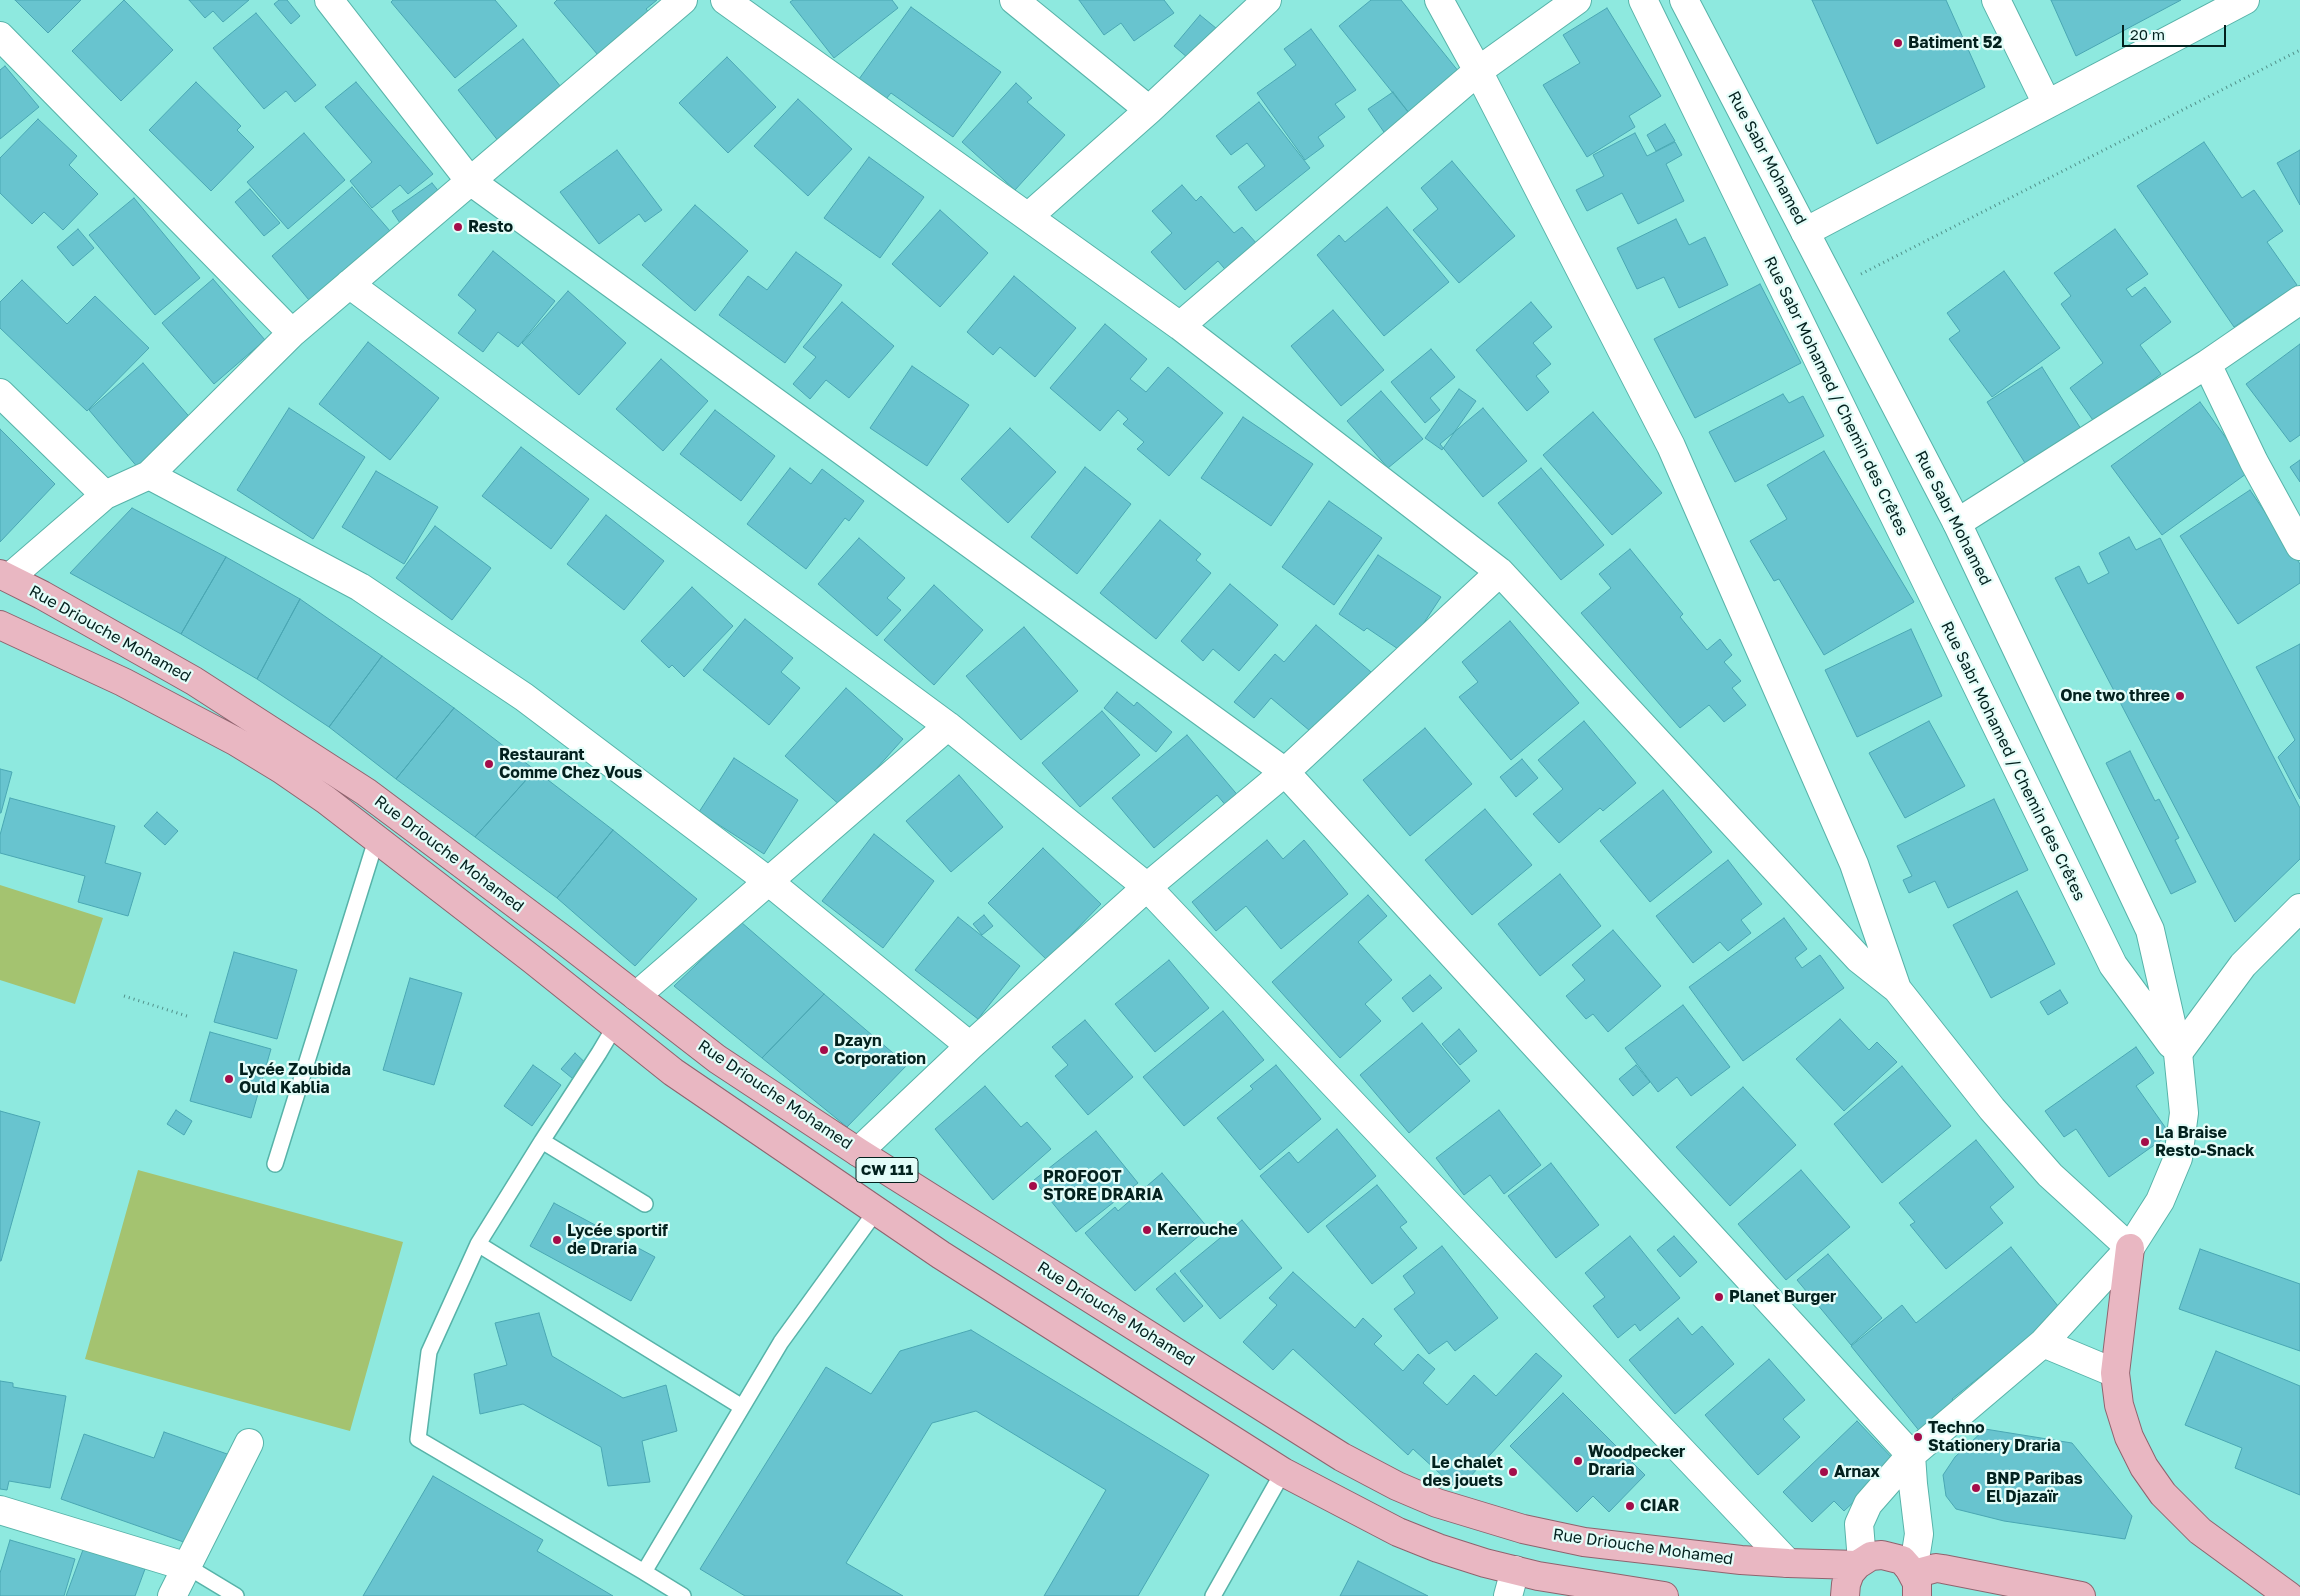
<!DOCTYPE html>
<meta charset="utf-8">
<style>
body{margin:0}
#map{position:relative;width:2300px;height:1596px;overflow:hidden;background:#8ee9df;font-family:"Golos Text",sans-serif}
canvas{display:block}
.scale{position:absolute;left:2122px;top:25px;width:104px;height:22px;box-sizing:border-box;border:2px solid #03211e;border-top:0;padding-left:6px;font-size:15px;line-height:18px;white-space:nowrap;color:#03211e;-webkit-text-stroke:4px #e4fdf9;paint-order:stroke}
</style>
<div id="map">
<canvas width="2300" height="1596"></canvas>
<div class="scale">20 m</div>
</div>
<script>
const c = document.querySelector('canvas').getContext('2d');
c.lineJoin = 'round';
function fill(path, color) { c.fillStyle = color; c.fill(path, 'evenodd'); }
const shape = rows => new Path2D(rows.map(r => 'M' + r).join(''));
function strokePath(path, color, width, dash) { c.strokeStyle = color; c.lineWidth = width; c.lineCap = dash ? 'butt' : 'round'; c.setLineDash(dash || []); c.stroke(path); }
function write(font, color, halo, rows, align = 'center') {
  c.font = font + ' "Golos Text",sans-serif'; c.lineWidth = 4.5; c.setLineDash([]); c.textBaseline = 'middle'; c.strokeStyle = halo; c.fillStyle = color; for (const [text, x, y, turn = 0] of rows) {
    c.save(); c.translate(x, y); c.rotate((+turn || 0) * Math.PI / 180); c.textAlign = isNaN(turn) ? turn : align; if (halo) c.strokeText(text, 0, 0); c.fillText(text, 0, 0); c.restore();
  }
}
fill(shape([
 [0,885,103,918,75,1004,0,980],
 [138,1170,403,1242,350,1431,85,1359]
]), '#a4c370');
const building = shape([
 [15,0,81,0,48,33,15,0],
 [124,0,173,50,121,101,72,51,124,0],
 [189,0,249,0,223,22,213,11,205,18,189,0],
 [279,0,287,0,300,16,291,24,274,4,279,0],
 [393,0,495,0,517,26,455,78,391,2,393,0],
 [557,0,657,0,646,9,654,18,603,61,554,3,557,0],
 [793,0,892,0,898,8,834,58,790,2,793,0],
 [1079,0,1164,0,1174,13,1134,41,1121,23,1104,35,1079,0],
 [1371,0,1401,0,1459,72,1409,113,1339,26,1371,0],
 [1812,0,1946,0,1985,87,1877,144,1812,0],
 [2051,0,2181,0,2076,56,2051,0],
 [911,7,1001,72,953,137,891,93,886,99,859,79,911,7],
 [1607,8,1661,96,1629,116,1635,127,1587,157,1543,85,1580,63,1563,35,1607,8],
 [256,13,316,85,295,102,286,91,264,109,213,48,256,13],
 [1200,15,1222,33,1195,64,1174,46,1200,15],
 [1311,29,1356,90,1335,104,1345,117,1318,137,1324,146,1305,160,1257,93,1296,65,1284,49,1311,29],
 [523,39,568,96,503,147,458,90,523,39],
 [727,57,776,107,728,153,679,103,727,57],
 [5,66,39,107,0,139,0,70,5,66],
 [196,82,241,126,237,130,254,147,211,191,149,130,196,82],
 [356,82,433,174,408,194,400,185,372,208,350,181,372,162,325,107,356,82],
 [1016,83,1032,98,1027,102,1065,135,1015,190,962,142,1016,83],
 [1393,92,1412,117,1386,135,1368,109,1393,92],
 [798,99,852,149,808,196,754,146,798,99],
 [1259,102,1310,168,1256,211,1238,187,1265,166,1247,143,1231,155,1216,136,1259,102],
 [38,119,77,156,69,165,98,194,63,230,44,212,32,224,0,193,0,158,38,119],
 [1665,124,1675,141,1656,151,1647,135,1665,124],
 [304,133,345,180,288,229,247,182,304,133],
 [1635,133,1647,156,1675,142,1682,155,1666,164,1684,201,1638,224,1622,193,1587,211,1576,190,1604,176,1593,155,1635,133],
 [2204,142,2242,198,2254,190,2283,231,2267,242,2297,285,2234,327,2137,186,2204,142],
 [617,150,662,210,645,222,639,214,599,244,560,192,617,150],
 [2300,150,2300,205,2277,163,2300,150],
 [869,157,924,197,880,258,824,218,869,157],
 [1452,161,1515,236,1459,283,1413,230,1438,209,1421,188,1452,161],
 [432,183,445,199,404,229,392,211,432,183],
 [1182,185,1196,201,1201,196,1234,233,1242,227,1265,253,1234,280,1218,261,1185,290,1151,252,1172,233,1152,211,1182,185],
 [352,187,390,231,328,284,333,290,314,306,272,256,352,187],
 [250,189,280,223,264,236,235,202,250,189],
 [134,198,200,278,155,315,89,235,134,198],
 [695,205,748,251,695,311,642,265,695,205],
 [1387,207,1449,282,1384,336,1317,255,1339,235,1345,242,1387,207],
 [940,210,988,253,940,307,892,264,940,210],
 [1676,219,1689,245,1705,237,1728,285,1679,308,1664,277,1637,289,1617,248,1676,219],
 [78,229,94,248,73,266,57,247,78,229],
 [2115,229,2148,274,2126,289,2132,297,2145,287,2171,322,2140,345,2161,374,2095,423,2070,388,2103,363,2061,304,2071,296,2054,273,2115,229],
 [493,251,555,301,518,347,498,332,483,352,458,333,476,310,458,295,493,251],
 [796,252,842,285,785,363,719,315,748,276,767,290,796,252],
 [2004,271,2060,348,1992,397,1949,339,1960,331,1947,313,2004,271],
 [1014,276,1076,328,1035,377,1000,347,993,355,967,332,1014,276],
 [213,279,265,340,214,384,162,323,213,279],
 [22,280,67,324,95,296,149,348,87,411,0,328,0,302,22,280],
 [1760,284,1801,363,1695,418,1654,339,1760,284],
 [568,291,626,343,579,395,522,343,568,291],
 [842,302,894,346,849,398,826,380,810,399,793,384,816,357,803,347,842,302],
 [1531,302,1552,327,1533,343,1551,364,1536,376,1549,392,1527,411,1476,350,1531,302],
 [1333,310,1384,370,1341,406,1291,346,1333,310],
 [1105,324,1147,359,1130,379,1146,392,1168,367,1223,413,1169,476,1137,449,1144,442,1123,424,1128,419,1118,410,1100,431,1050,388,1105,324],
 [368,342,439,398,390,460,319,404,368,342],
 [2300,344,2300,435,2290,442,2246,384,2300,344],
 [1431,349,1455,377,1430,398,1440,410,1425,423,1391,382,1431,349],
 [661,359,708,401,663,451,616,409,661,359],
 [143,363,193,421,139,469,89,410,143,363],
 [912,366,969,405,927,466,870,428,912,366],
 [2042,367,2086,437,2030,471,1987,402,2042,367],
 [1459,389,1476,401,1442,450,1425,438,1459,389],
 [1381,391,1423,439,1388,468,1347,421,1381,391],
 [1783,394,1789,403,1803,396,1824,436,1735,482,1709,432,1783,394],
 [2200,402,2250,471,2162,535,2111,466,2200,402],
 [289,408,365,457,313,539,237,490,289,408],
 [1483,408,1527,461,1483,497,1440,444,1483,408],
 [715,410,775,456,741,501,680,454,715,410],
 [1593,412,1662,493,1612,535,1543,455,1593,412],
 [1243,417,1313,464,1271,526,1201,478,1243,417],
 [1010,428,1056,472,1008,523,961,479,1010,428],
 [0,429,55,484,0,542,0,429],
 [521,447,589,499,551,549,482,496,521,447],
 [1824,451,1914,602,1824,655,1779,579,1774,581,1750,541,1787,519,1767,485,1824,451],
 [2300,460,2300,482,2290,467,2300,460],
 [1085,467,1131,504,1077,574,1031,537,1085,467],
 [790,468,811,484,822,469,864,501,849,521,845,518,806,569,747,524,790,468],
 [1541,468,1604,545,1561,580,1498,503,1541,468],
 [376,471,438,507,404,564,342,527,376,471],
 [2250,490,2300,564,2300,583,2238,624,2180,536,2250,490],
 [1329,501,1382,538,1334,605,1282,567,1329,501],
 [132,508,226,557,181,634,70,573,132,508],
 [606,515,664,561,624,610,567,564,606,515],
 [1160,520,1201,554,1196,560,1211,573,1156,639,1100,593,1160,520],
 [435,526,491,568,452,620,396,578,435,526],
 [2129,537,2136,550,2160,538,2300,808,2300,859,2235,922,2055,578,2079,566,2088,584,2109,573,2099,553,2129,537],
 [859,538,905,578,887,598,901,610,877,636,818,584,859,538],
 [1630,549,1683,614,1680,617,1707,650,1720,639,1732,655,1724,662,1741,681,1732,688,1746,705,1724,722,1709,705,1680,728,1581,613,1611,588,1599,574,1630,549],
 [1378,555,1441,597,1404,653,1367,628,1364,631,1339,614,1378,555],
 [226,557,300,599,257,679,181,634,226,557],
 [1230,584,1278,625,1239,671,1213,649,1203,661,1181,641,1230,584],
 [934,585,983,630,934,685,884,640,934,585],
 [692,587,733,626,684,677,672,665,669,668,641,641,692,587],
 [300,599,382,656,329,727,257,679,300,599],
 [745,619,793,658,781,672,800,688,769,725,703,670,745,619],
 [1510,621,1579,703,1511,760,1459,697,1478,682,1462,662,1510,621],
 [1316,625,1371,672,1316,736,1271,698,1254,718,1234,702,1275,654,1284,662,1316,625],
 [1024,627,1078,691,1021,740,966,676,1024,627],
 [1911,629,1942,696,1857,737,1825,670,1911,629],
 [2300,644,2300,799,2278,757,2295,740,2256,667,2300,644],
 [382,656,454,708,396,779,329,727,382,656],
 [846,688,903,739,842,807,785,756,846,688],
 [1117,692,1134,706,1137,702,1172,732,1156,752,1104,708,1117,692],
 [454,708,535,770,475,837,396,779,454,708],
 [1102,711,1140,755,1080,807,1042,763,1102,711],
 [1584,721,1636,783,1603,811,1600,808,1559,843,1533,814,1563,789,1538,760,1584,721],
 [1929,721,1965,786,1905,818,1869,753,1929,721],
 [1425,728,1472,784,1410,836,1363,780,1425,728],
 [1187,735,1240,798,1228,808,1217,795,1154,848,1112,798,1187,735],
 [2130,751,2155,801,2159,799,2179,838,2175,840,2196,882,2171,894,2106,763,2130,751],
 [734,758,798,800,764,854,699,812,734,758],
 [1522,759,1538,778,1516,797,1500,777,1522,759],
 [0,769,12,772,1,813,0,813,0,769],
 [535,770,613,830,557,898,475,837,535,770],
 [959,775,1003,827,951,872,906,821,959,775],
 [1663,790,1712,852,1650,902,1600,841,1663,790],
 [10,798,115,826,105,863,141,873,128,916,78,902,85,876,0,853,0,835,10,798],
 [1994,799,2028,870,1948,908,1935,881,1909,893,1903,880,1912,876,1897,846,1994,799],
 [1485,809,1532,865,1472,915,1425,860,1485,809],
 [157,812,178,831,165,845,144,826,157,812],
 [613,830,697,899,635,966,557,898,613,830],
 [874,834,934,881,883,948,822,901,874,834],
 [1267,840,1283,859,1304,840,1348,894,1281,949,1246,906,1216,931,1192,902,1267,840],
 [1043,848,1101,904,1047,960,988,903,1043,848],
 [1728,860,1762,904,1741,920,1751,933,1728,951,1720,942,1693,963,1656,916,1728,860],
 [1560,874,1601,926,1540,976,1498,924,1560,874],
 [2017,891,2055,964,1991,998,1953,925,2017,891],
 [1368,895,1387,916,1358,942,1392,980,1365,1004,1381,1021,1340,1058,1272,982,1368,895],
 [984,915,993,926,982,935,973,924,984,915],
 [958,917,1020,966,978,1019,915,970,958,917],
 [1784,918,1807,949,1795,958,1802,968,1820,955,1844,988,1743,1061,1689,987,1784,918],
 [741,922,824,994,762,1058,674,986,741,922],
 [1613,930,1661,986,1608,1032,1593,1014,1586,1019,1566,996,1585,980,1572,965,1613,930],
 [234,952,297,970,277,1039,214,1022,234,952],
 [1169,960,1209,1008,1155,1052,1115,1004,1169,960],
 [1430,975,1442,988,1413,1012,1402,998,1430,975],
 [410,978,462,993,434,1085,383,1070,410,978],
 [2060,990,2068,1003,2048,1015,2040,1002,2060,990],
 [824,994,907,1065,847,1127,762,1058,824,994],
 [1683,1005,1730,1067,1691,1096,1677,1077,1658,1092,1625,1048,1683,1005],
 [1223,1011,1264,1060,1184,1126,1143,1077,1223,1011],
 [1840,1019,1869,1050,1877,1042,1897,1062,1844,1111,1796,1059,1840,1019],
 [1085,1020,1133,1077,1088,1115,1055,1076,1068,1065,1052,1047,1085,1020],
 [1422,1023,1470,1081,1409,1133,1360,1075,1422,1023],
 [1459,1029,1477,1051,1460,1065,1442,1044,1459,1029],
 [210,1032,271,1049,251,1118,190,1101,210,1032],
 [2136,1047,2154,1073,2136,1086,2170,1134,2109,1177,2076,1129,2064,1137,2045,1111,2136,1047],
 [575,1053,592,1069,578,1083,561,1069,575,1053],
 [533,1065,561,1085,532,1126,504,1106,533,1065],
 [1276,1065,1321,1119,1260,1170,1217,1118,1253,1089,1250,1086,1276,1065],
 [1636,1065,1650,1082,1633,1096,1619,1079,1636,1065],
 [1902,1066,1951,1126,1882,1183,1834,1124,1902,1066],
 [985,1086,1021,1127,1027,1122,1051,1149,993,1200,935,1129,985,1086],
 [1743,1087,1796,1145,1730,1206,1676,1147,1743,1087],
 [176,1110,192,1121,184,1135,167,1124,176,1110],
 [1499,1110,1541,1165,1504,1194,1490,1175,1464,1195,1436,1158,1499,1110],
 [0,1111,40,1122,1,1261,0,1261,0,1111],
 [1337,1129,1376,1176,1308,1233,1260,1176,1289,1152,1298,1163,1337,1129],
 [1096,1131,1138,1183,1076,1232,1034,1180,1096,1131],
 [1976,1140,2014,1187,1990,1207,2003,1223,1946,1269,1910,1225,1915,1222,1899,1203,1976,1140],
 [1551,1163,1599,1225,1556,1258,1508,1196,1551,1163],
 [1801,1170,1850,1227,1786,1280,1738,1224,1801,1170],
 [1162,1173,1208,1228,1135,1291,1085,1233,1115,1207,1118,1211,1162,1173],
 [1377,1185,1407,1222,1400,1227,1417,1248,1372,1284,1326,1226,1377,1185],
 [554,1203,655,1257,631,1301,530,1246,554,1203],
 [1242,1220,1282,1268,1220,1319,1180,1271,1242,1220],
 [1630,1236,1680,1298,1640,1331,1635,1324,1618,1338,1593,1306,1605,1297,1585,1273,1630,1236],
 [1674,1236,1697,1262,1680,1277,1657,1250,1674,1236],
 [1442,1246,1498,1318,1455,1351,1447,1341,1429,1354,1394,1309,1415,1293,1403,1276,1442,1246],
 [2011,1247,2062,1311,1952,1399,1960,1409,1925,1438,1851,1346,1902,1305,1916,1323,2011,1247],
 [2200,1249,2300,1284,2300,1351,2179,1309,2200,1249],
 [1828,1254,1882,1318,1851,1345,1797,1280,1828,1254],
 [1293,1272,1355,1328,1363,1318,1382,1336,1374,1344,1403,1371,1418,1354,1435,1369,1423,1383,1447,1405,1474,1375,1496,1396,1536,1353,1562,1376,1458,1490,1413,1449,1408,1455,1293,1349,1273,1370,1243,1342,1277,1305,1269,1298,1293,1272],
 [1175,1273,1203,1306,1184,1322,1156,1289,1175,1273],
 [539,1313,552,1356,623,1398,666,1385,677,1431,642,1441,650,1482,608,1486,601,1447,523,1404,480,1414,474,1374,507,1365,495,1323,539,1313],
 [1678,1318,1692,1335,1702,1326,1734,1364,1675,1414,1629,1360,1678,1318],
 [971,1330,1209,1475,1138,1596,1044,1596,1106,1490,976,1411,932,1423,846,1563,903,1596,745,1596,700,1569,826,1367,871,1394,900,1351,971,1330],
 [2216,1351,2300,1386,2300,1495,2235,1468,2242,1448,2185,1425,2216,1351],
 [1769,1359,1805,1400,1783,1419,1800,1437,1758,1475,1705,1415,1769,1359],
 [0,1381,13,1383,13,1387,66,1396,50,1488,9,1481,7,1490,0,1489,0,1381],
 [1563,1393,1645,1475,1609,1512,1593,1496,1577,1512,1510,1446,1563,1393],
 [1857,1421,1896,1462,1844,1511,1834,1501,1812,1522,1783,1492,1857,1421],
 [1985,1429,2072,1443,2132,1516,2125,1539,2004,1521,1956,1509,1946,1496,1943,1475,1955,1457,1985,1429],
 [164,1432,230,1455,195,1546,61,1499,84,1434,154,1458,164,1432],
 [433,1476,543,1540,537,1551,613,1596,363,1596,433,1476],
 [10,1540,75,1559,64,1596,0,1596,0,1573,10,1540],
 [84,1547,145,1569,135,1596,66,1596,84,1547],
 [1358,1561,1428,1596,1340,1596,1358,1561]
]);
fill(building, '#68c4cf');
strokePath(building, '#4aa7b3', 1);
const service = shape([
 [542,1141,599,1053,615,1026],
 [275,1164,376,840],
 [478,1244,542,1141,645,1204],
 [188,1567,236,1596],
 [644,1572,418,1439,429,1352,478,1244,742,1407],
 [683,1596,644,1572,781,1342,876,1211],
 [1213,1596,1283,1472]
]);
const minor = shape([
 [329,0,469,180,1285,772,1911,1455],
 [725,0,1180,326,1500,572,1859,959,1897,989,1992,1109,2050,1175,2130,1248],
 [1014,0,1149,110],
 [1439,0,1478,71,1671,446,1854,864,1897,989],
 [1996,0,2047,104],
 [0,36,292,333],
 [1028,217,1149,110,1267,0],
 [1805,232,2245,0],
 [349,284,948,726,1147,887,1788,1563],
 [1180,326,1478,71,1577,0],
 [2207,364,2254,462,2300,546],
 [0,393,105,495],
 [149,475,360,587,524,697,768,881,970,1046],
 [1957,523,2207,364,2300,300],
 [9,578,105,495,149,475,292,333,683,0],
 [636,996,948,726],
 [2178,1053,2243,965,2300,908],
 [858,1152,970,1046,1147,887,1285,772,1500,572],
 [0,1510,188,1567],
 [172,1596,249,1443],
 [1508,1596,1515,1570]
]);
const secondary = shape([
 [1643,0,2113,965,2171,1044],
 [1684,0,1957,523,2150,930,2178,1053,2184,1113,2178,1158,2160,1201,2130,1248,2043,1343,1911,1455,1868,1504,1859,1524,1862,1561],
 [2043,1343,2115,1373],
 [1909,1568,1916,1553,1919,1534,1913,1484,1911,1455]
]);
const primary = shape([
 [0,574,42,595,194,681,366,792,565,941,717,1059,858,1152,1342,1457,1397,1486,1437,1503,1523,1529,1584,1542,1741,1560,1788,1563,1857,1565],
 [0,625,123,682,235,741,281,769,326,800,533,960,673,1072,941,1255,1283,1472,1398,1532,1438,1548,1485,1563,1538,1576,1664,1596],
 [2130,1248,2115,1373,2119,1405,2129,1437,2144,1467,2163,1494,2200,1531,2289,1596],
 [1914,1574,1936,1568,1943,1569,2081,1596],
 [1845,1596,1846,1584,1850,1573,1857,1565,1871,1556,1882,1555,1902,1560,1909,1568,1917,1583,1917,1596]
]);
strokePath(service, '#57b3a9', 18);
strokePath(minor, '#57b3a9', 30);
strokePath(secondary, '#57b3a9', 30);
strokePath(primary, '#8f636e', 30);
strokePath(shape([
 [1861,274,2300,50],
 [124,996,190,1017]
]), '#51918a', 3, [1, 4]);
strokePath(service, '#fff', 15);
strokePath(minor, '#fff', 28);
strokePath(secondary, '#fff', 28);
strokePath(primary, '#e9b7c2', 28);
for (const [x, y, r, color] of [
 [1898,43,5,"#a40d4a"],
 [458,227,5,"#a40d4a"],
 [2180,696,5,"#a40d4a"],
 [489,764,5,"#a40d4a"],
 [824,1050,5,"#a40d4a"],
 [229,1079,5,"#a40d4a"],
 [2145,1142,5,"#a40d4a"],
 [1033,1186,5,"#a40d4a"],
 [1147,1230,5,"#a40d4a"],
 [557,1240,5,"#a40d4a"],
 [1719,1297,5,"#a40d4a"],
 [1918,1437,5,"#a40d4a"],
 [1578,1461,5,"#a40d4a"],
 [1513,1472,5,"#a40d4a"],
 [1824,1472,5,"#a40d4a"],
 [1976,1488,5,"#a40d4a"],
 [1630,1506,5,"#a40d4a"]
]) { const dot = new Path2D(); dot.arc(x, y, r, 0, 2 * Math.PI); c.fillStyle = color; c.fill(dot); strokePath(dot, '#e4fdf9', 2); }
for (const [x, y, w] of [
 [887,1170,62]
]) { const box = new Path2D(); box.roundRect(x - w / 2, y - 12.5, w, 25, 4); c.fillStyle = '#e4fdf9'; c.fill(box); strokePath(box, '#03211e', 1); }
write('bold 15px', '#03211e', null, [
 ["CW 111",887,1170]
]);
write('bold 16px', '#03211e', '#e4fdf9', [
 ["Batiment 52",1908,43],
 ["Resto",468,227],
 ["One two three",2170,696,"right"],
 ["Restaurant",499,755],
 ["Comme Chez Vous",499,773],
 ["Dzayn",834,1041],
 ["Corporation",834,1059],
 ["Lycée Zoubida",239,1070],
 ["Ould Kablia",239,1088],
 ["La Braise",2155,1133],
 ["Resto-Snack",2155,1151],
 ["PROFOOT",1043,1177],
 ["STORE DRARIA",1043,1195],
 ["Kerrouche",1157,1230],
 ["Lycée sportif",567,1231],
 ["de Draria",567,1249],
 ["Planet Burger",1729,1297],
 ["Techno",1928,1428],
 ["Stationery Draria",1928,1446],
 ["Woodpecker",1588,1452],
 ["Draria",1588,1470],
 ["Le chalet",1503,1463,"right"],
 ["des jouets",1503,1481,"right"],
 ["Arnax",1834,1472],
 ["BNP Paribas",1986,1479],
 ["El Djazaïr",1986,1497],
 ["CIAR",1640,1506]
], 'left');
write('16px', '#03211e', '#e4fdf9', [
 ["Rue Sabr Mohamed",1767,158,62],
 ["Rue Sabr Mohamed / Chemin des Crêtes",1836,396,64],
 ["Rue Sabr Mohamed",1953,518,63],
 ["Rue Driouche Mohamed",110,634,29],
 ["Rue Sabr Mohamed / Chemin des Crêtes",2013,761,64],
 ["Rue Driouche Mohamed",449,854,37],
 ["Rue Driouche Mohamed",775,1095,34],
 ["Rue Driouche Mohamed",1116,1314,32],
 ["Rue Driouche Mohamed",1643,1547,8]
]);
</script>
